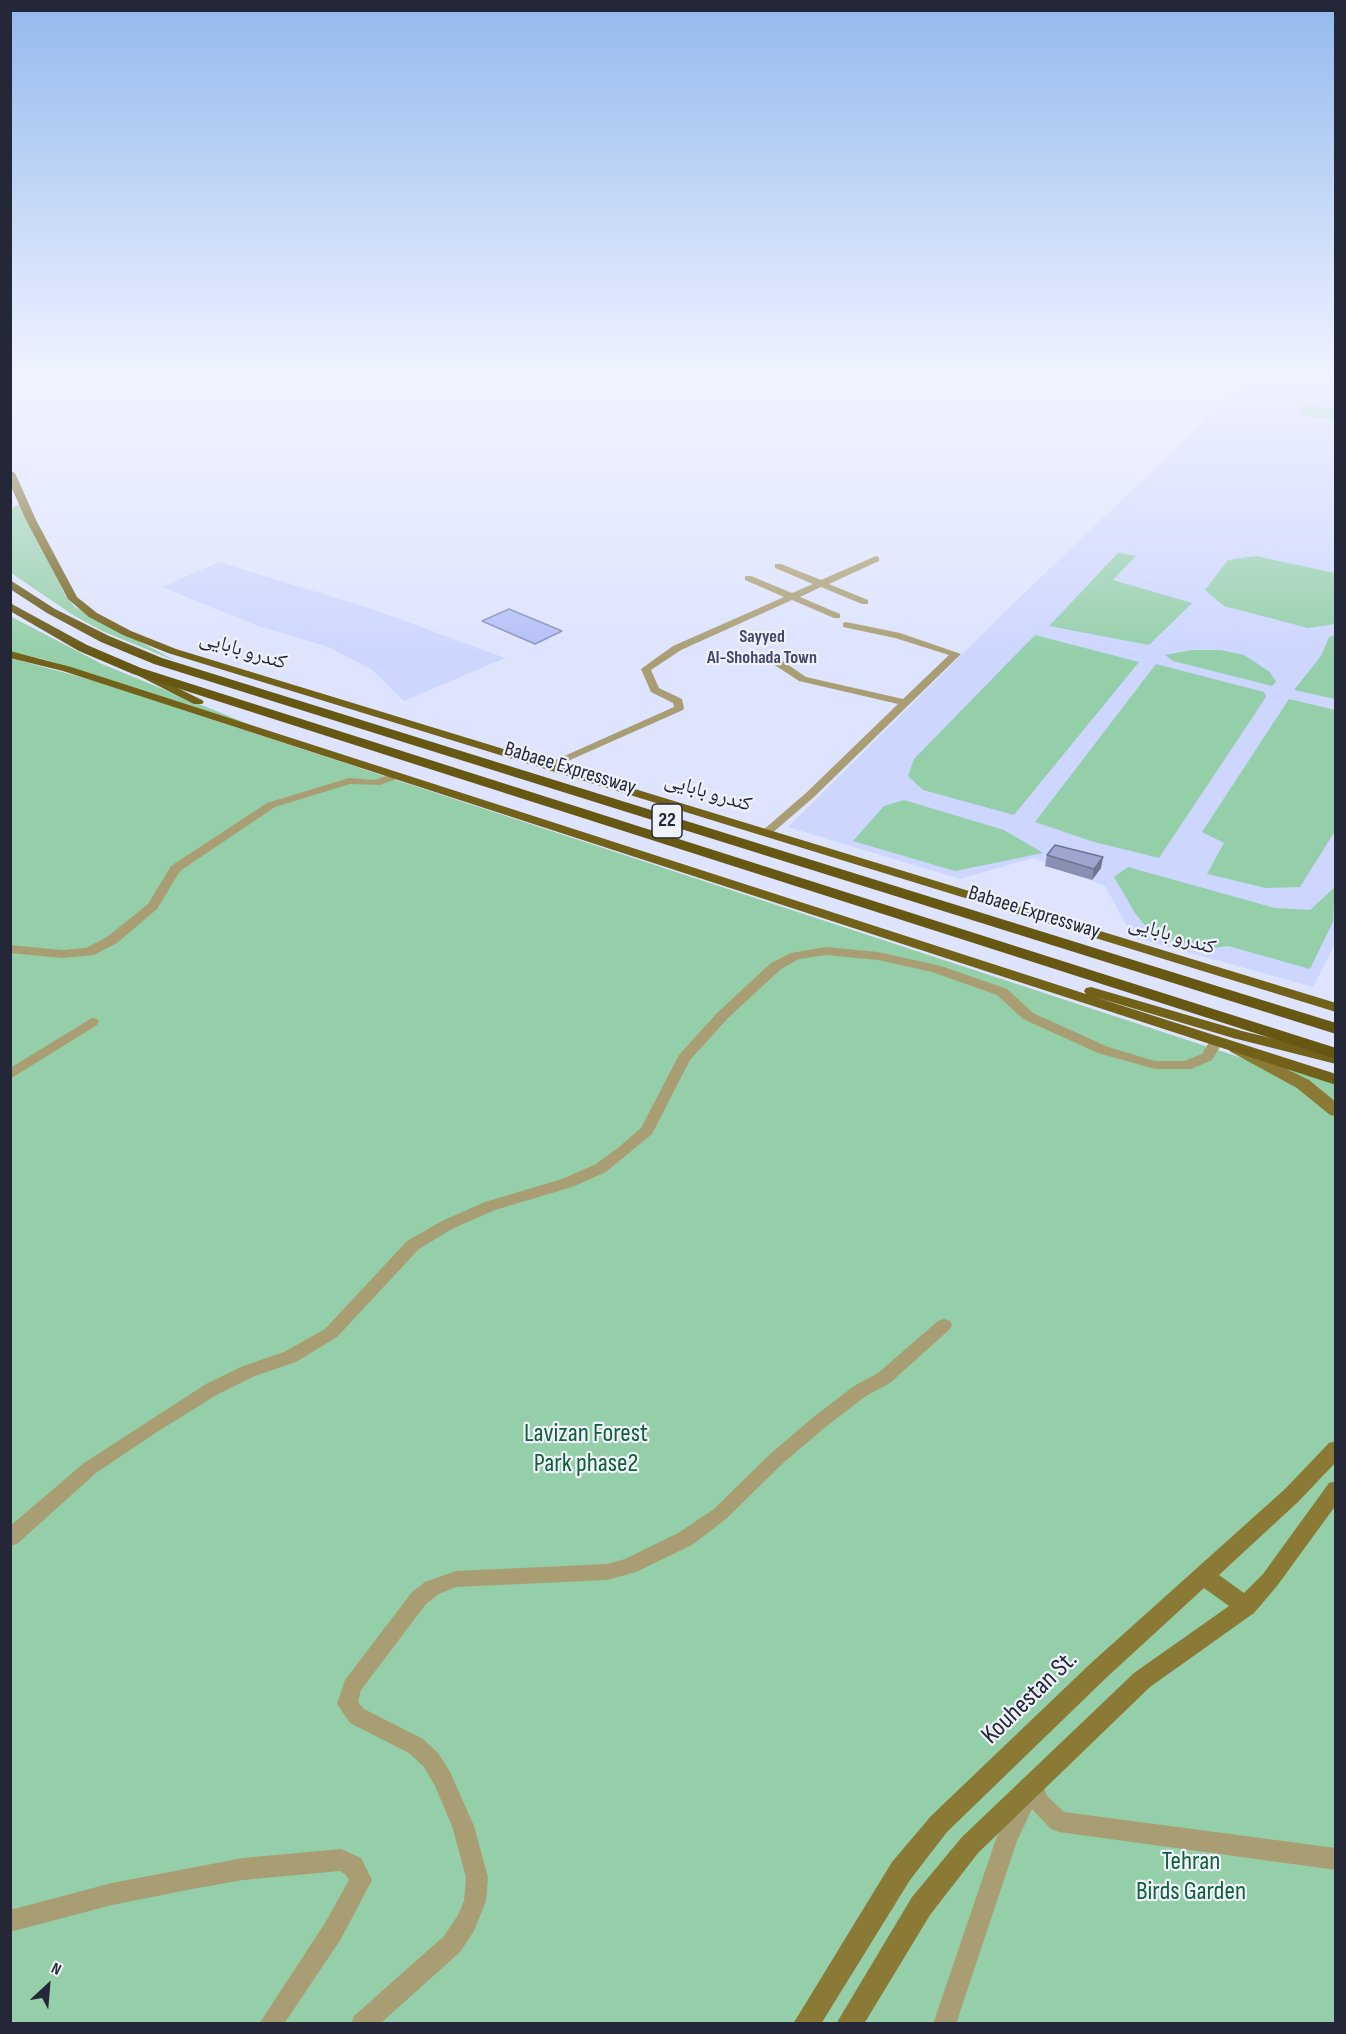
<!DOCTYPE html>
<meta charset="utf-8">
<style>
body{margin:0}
#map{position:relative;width:1346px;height:2034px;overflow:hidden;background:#dee4fe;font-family:"Sofia Sans Condensed",sans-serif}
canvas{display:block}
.frame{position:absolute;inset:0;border:12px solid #232737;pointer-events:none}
.north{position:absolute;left:18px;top:1956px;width:60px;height:60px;-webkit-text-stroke:4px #f0f2fb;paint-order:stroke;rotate:26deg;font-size:16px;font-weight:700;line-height:24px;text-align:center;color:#232737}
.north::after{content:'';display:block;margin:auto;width:21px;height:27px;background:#232737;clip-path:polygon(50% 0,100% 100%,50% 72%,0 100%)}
</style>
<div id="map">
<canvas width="1346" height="2034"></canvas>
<div class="frame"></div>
<div class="north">N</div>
</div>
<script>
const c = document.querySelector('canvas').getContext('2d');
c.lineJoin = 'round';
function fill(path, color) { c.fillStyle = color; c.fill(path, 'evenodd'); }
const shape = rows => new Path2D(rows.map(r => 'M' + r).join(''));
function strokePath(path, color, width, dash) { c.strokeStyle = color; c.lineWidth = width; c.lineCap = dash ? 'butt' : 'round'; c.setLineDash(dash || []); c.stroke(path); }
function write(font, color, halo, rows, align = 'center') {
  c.font = font + ' "Sofia Sans Condensed","Noto Naskh Arabic",sans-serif'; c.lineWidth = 4.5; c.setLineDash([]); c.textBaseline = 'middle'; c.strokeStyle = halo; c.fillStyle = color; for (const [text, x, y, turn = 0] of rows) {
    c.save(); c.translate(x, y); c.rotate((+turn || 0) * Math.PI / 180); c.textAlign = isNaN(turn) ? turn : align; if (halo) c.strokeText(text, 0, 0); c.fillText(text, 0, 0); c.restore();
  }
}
fill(shape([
 [1256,372,1335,372,1336,942,1313,987,1133,937,1105,886,1033,858,960,879,788,827,1019,598],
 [219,562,375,610,505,658,404,701,372,670,329,647,258,626,162,587]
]), '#cdd6ff');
fill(shape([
 [1307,406,1335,409,1335,421,1303,415,1299,412,1300,408],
 [20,504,65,595,75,607,176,661,102,631,73,615,11,573,10,515,13,507],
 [1118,553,1136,556,1113,580,1192,603,1149,645,1049,626],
 [1256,556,1335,573,1335,624,1308,628,1224,606,1205,590,1228,560],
 [10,616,102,664,265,731,43,659,11,652],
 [1035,635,1139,662,1014,815,923,790,908,776,914,759],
 [1335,635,1335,699,1294,690,1321,656,1329,637],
 [1192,650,1221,650,1244,655,1270,672,1276,682,1272,686,1173,661,1165,655],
 [10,658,92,680,1248,1060,1264,1061,1335,1084,1335,2023,11,2023],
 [1156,664,1264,692,1266,697,1159,858,1094,842,1035,822],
 [1289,699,1335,710,1335,831,1300,887,1266,888,1207,874,1224,843,1202,832],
 [904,800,1004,830,1043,853,955,871,853,841,884,806],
 [1128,867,1275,908,1310,910,1335,887,1333,922,1310,969,1228,946,1206,949,1152,934,1135,913,1114,877]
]), '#94cfa9');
const water = shape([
 [509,609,562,631,535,644,482,621,509,609]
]);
fill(water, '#b5c0f8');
strokePath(water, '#8992be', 1.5);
fill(shape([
 [876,556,879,557,879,561,829,584,868,600,868,604,862,604,821,587,800,597,840,614,840,618,834,618,792,600,681,650,651,670,659,688,682,699,684,708,683,710,552,768,544,768,542,766,674,707,673,703,651,692,641,669,673,646,784,597,745,580,745,576,751,576,792,593,813,584,775,568,775,564,781,564,821,580,876,556],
 [846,622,900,633,961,654,814,797,770,835,762,835,760,833,762,831,806,793,898,704,799,681,773,664,773,660,781,660,806,677,903,699,949,655,895,638,843,627,843,623,846,622],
 [395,773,399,774,399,778,380,785,350,784,275,807,180,871,157,909,117,943,94,955,62,958,10,953,10,945,62,950,86,948,107,937,148,904,171,866,267,803,349,778,375,780,395,773],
 [826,947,878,952,941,966,1007,989,1033,1013,1108,1047,1155,1061,1184,1061,1202,1054,1211,1039,1221,1039,1223,1042,1212,1060,1191,1069,1155,1069,1098,1053,1023,1019,997,995,932,972,878,960,826,955,799,959,781,969,728,1018,690,1060,652,1134,606,1172,572,1187,495,1210,452,1229,419,1249,337,1337,296,1362,255,1376,218,1394,157,1432,96,1473,17,1544,10,1546,10,1526,84,1463,206,1384,243,1366,284,1352,325,1329,407,1241,442,1221,485,1202,562,1179,596,1164,619,1147,641,1128,679,1055,718,1012,771,963,791,953,826,947],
 [92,1018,97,1019,99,1022,97,1025,10,1079,10,1068,92,1018],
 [944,1319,950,1321,952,1325,950,1329,890,1383,866,1396,823,1429,781,1465,726,1519,692,1545,636,1572,607,1580,456,1587,439,1594,426,1604,361,1690,358,1702,364,1709,423,1739,438,1753,450,1772,474,1826,488,1877,486,1901,474,1931,460,1952,380,2024,351,2024,354,2016,444,1936,458,1915,464,1901,466,1877,452,1826,435,1786,424,1767,409,1753,350,1723,337,1704,345,1680,412,1592,425,1582,456,1571,607,1564,625,1559,678,1533,714,1509,769,1455,811,1419,854,1386,878,1373,938,1321,944,1319],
 [1033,1774,1040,1777,1047,1796,1064,1812,1336,1848,1336,1870,1059,1832,1051,1829,1032,1809,1017,1841,956,2024,933,2024,996,1839,1020,1789,1024,1787,1026,1777,1033,1774],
 [341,1849,361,1858,372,1880,341,1939,284,2024,259,2024,325,1923,349,1880,345,1874,340,1871,243,1880,187,1890,112,1905,10,1932,10,1910,112,1883,243,1858,341,1849]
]), '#a99e73');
fill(shape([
 [1236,1044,1309,1080,1336,1102,1336,1116,1330,1115,1297,1088,1231,1052,1228,1049,1236,1044],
 [1336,1441,1336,1462,1299,1501,1219,1575,1244,1593,1263,1574,1329,1483,1336,1481,1336,1505,1277,1586,1254,1613,1150,1687,978,1853,930,1915,864,2024,836,2024,912,1897,962,1837,1134,1673,1229,1606,1204,1588,1106,1678,947,1832,910,1880,821,2024,793,2024,892,1862,931,1816,1090,1664,1285,1489,1329,1443,1336,1441]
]), '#8b7a36');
fill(shape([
 [10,470,15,473,36,520,77,597,97,613,131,631,176,649,1336,1003,1336,1012,168,653,123,635,89,617,68,599,26,520,10,484,10,470],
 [10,651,71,667,1086,994,1084,991,1086,988,1091,987,1242,1031,1336,1054,1336,1064,1233,1038,1095,997,1336,1074,1336,1085,63,671,10,658,10,651],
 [137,668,202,700,204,702,202,704,194,704,133,673,133,669,137,668]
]), '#726119');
fill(shape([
 [10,580,55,609,109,636,162,658,1336,1023,1336,1034,154,664,101,642,47,613,10,589,10,580],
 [10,603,87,645,141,668,1336,1048,1336,1059,133,674,79,651,10,611,10,603]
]), '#665713');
fill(shape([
 [1047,855,1101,868,1092,880,1045,866]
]), '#888fb3');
fill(shape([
 [1103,857,1101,868,1092,880,1094,869]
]), '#6f7492');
const building = shape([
 [1055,845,1103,857,1094,869,1047,855,1055,845]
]);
fill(building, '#9ea6d0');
strokePath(building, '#6f7492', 1.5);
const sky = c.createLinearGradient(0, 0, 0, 657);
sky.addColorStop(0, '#93b9ee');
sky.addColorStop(0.57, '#f0f3ff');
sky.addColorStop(1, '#f0f3ff00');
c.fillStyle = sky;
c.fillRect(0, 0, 1346, 657);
write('bold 18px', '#41476b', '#f0f2fb', [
 ["Sayyed",762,637],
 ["Al-Shohada Town",762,658]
]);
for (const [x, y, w] of [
 [667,821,30]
]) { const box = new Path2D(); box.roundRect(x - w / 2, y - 17, w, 34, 4.5); c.fillStyle = '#f0f2fb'; c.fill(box); strokePath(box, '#232737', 1.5); }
write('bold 20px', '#232737', null, [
 ["22",667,821]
]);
write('21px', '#232737', '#f0f2fb', [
 ["کندرو بابایی",243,651,17],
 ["Babaee Expressway",570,769,17],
 ["کندرو بابایی",708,793,17],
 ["Babaee Expressway",1034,913,17],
 ["کندرو بابایی",1172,936,17]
]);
write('26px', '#126039', '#f0f2fb', [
 ["Lavizan Forest",586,1434],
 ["Park phase2",586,1464],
 ["Tehran",1191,1862],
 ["Birds Garden",1191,1892]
]);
write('26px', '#232737', '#f0f2fb', [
 ["Kouhestan St.",1030,1698,-44]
]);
</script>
